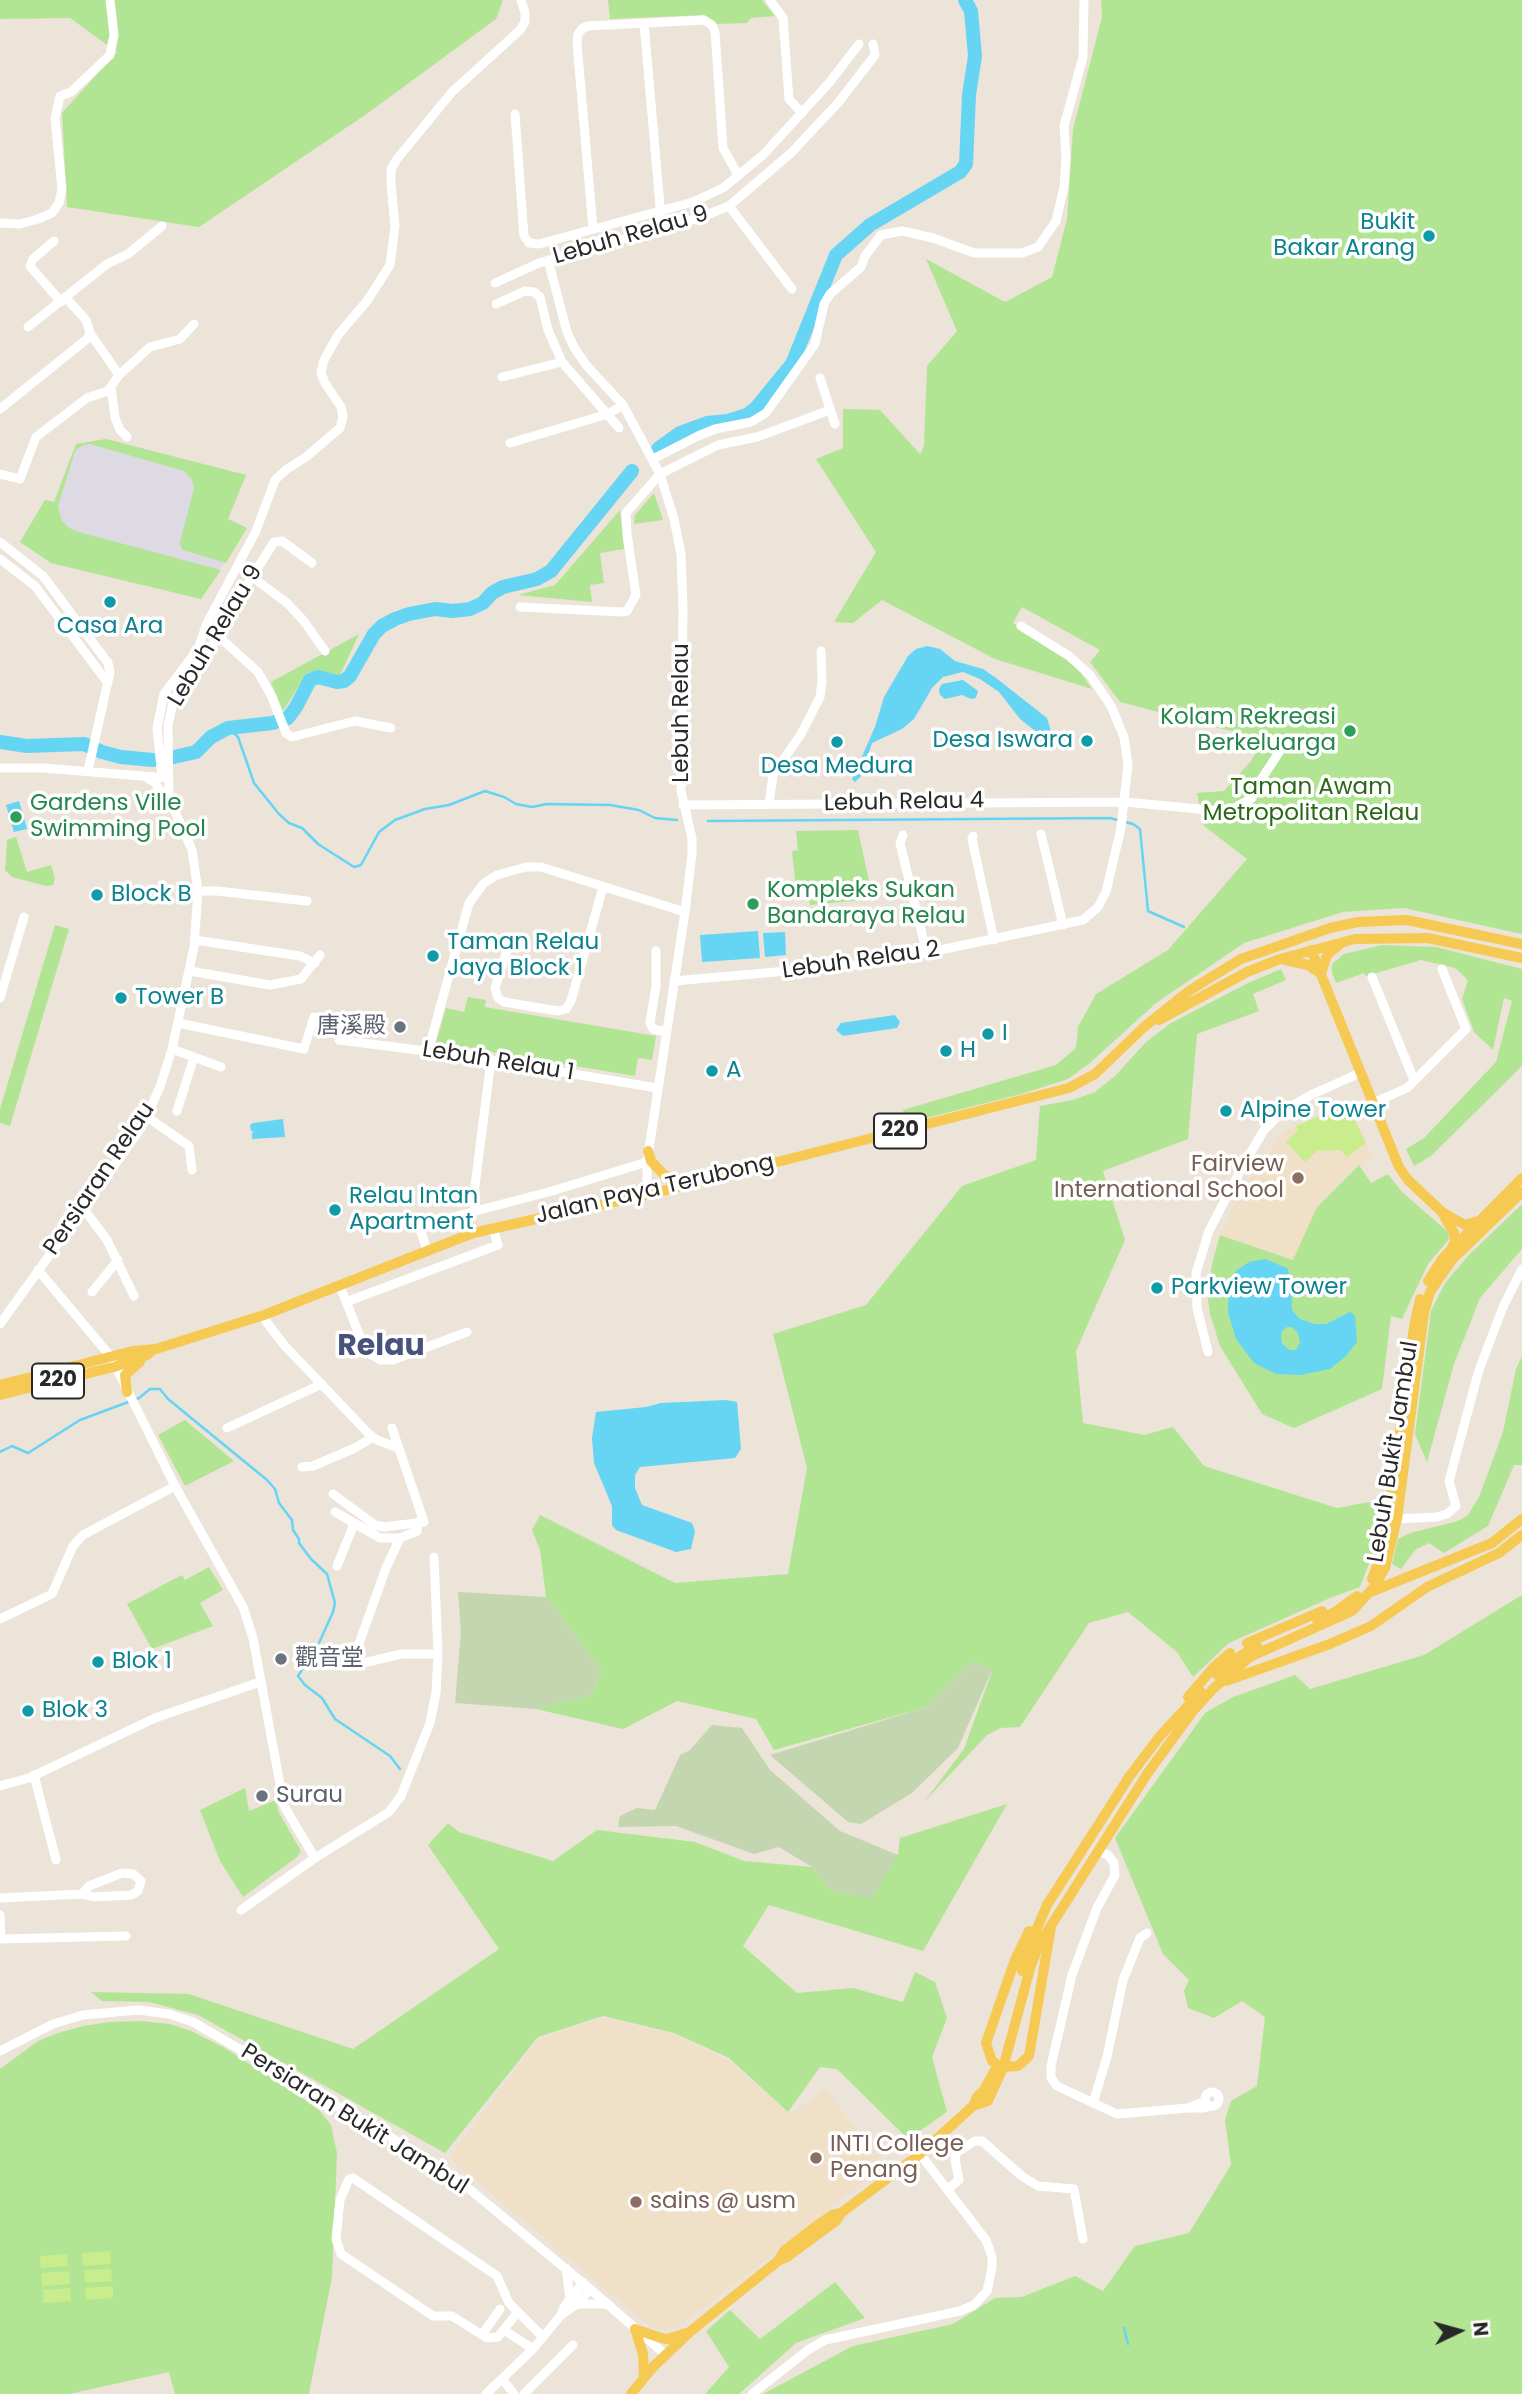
<!DOCTYPE html>
<meta charset="utf-8">
<style>
body{margin:0}
#map{position:relative;width:1522px;height:2394px;overflow:hidden;background:#ece3d9;font-family:Poppins,sans-serif}
canvas{display:block}
.north{position:absolute;left:1424px;top:2296px;width:70px;height:70px;-webkit-text-stroke:5px #fff;paint-order:stroke;rotate:85deg;font-size:19px;font-weight:700;line-height:28px;text-align:center;color:#282828}
.north::after{content:'';display:block;margin:auto;width:24px;height:32px;background:#282828;clip-path:polygon(50% 0,100% 100%,50% 72%,0 100%)}
</style>
<div id="map">
<canvas width="1522" height="2394"></canvas>
<div class="north">N</div>
</div>
<script>
const c = document.querySelector('canvas').getContext('2d');
c.lineJoin = 'round';
function fill(path, color) { c.fillStyle = color; c.fill(path, 'evenodd'); }
const shape = rows => new Path2D(rows.map(r => 'M' + r).join(''));
function strokePath(path, color, width, dash) { c.strokeStyle = color; c.lineWidth = width; c.lineCap = dash ? 'butt' : 'round'; c.setLineDash(dash || []); c.stroke(path); }
function write(font, color, halo, rows, align = 'center') {
  c.font = font + ' Poppins,"Noto Sans SC",sans-serif'; c.lineWidth = 7; c.setLineDash([]); c.textBaseline = 'middle'; c.strokeStyle = halo; c.fillStyle = color; for (const [text, x, y, turn = 0] of rows) {
    c.save(); c.translate(x, y); c.rotate((+turn || 0) * Math.PI / 180); c.textAlign = isNaN(turn) ? turn : align; if (halo) c.strokeText(text, 0, 0); c.fillText(text, 0, 0); c.restore();
  }
}
fill(shape([
 [106,439,246,475,228,519,247,528,201,599,51,563,20,542,45,500,54,502,76,444]
]), '#dddae3');
fill(shape([
 [1347,1104,1373,1157,1353,1170,1317,1207,1293,1260,1220,1235,1244,1185,1257,1170,1283,1131],
 [603,2018,673,2034,729,2061,791,2115,825,2089,884,2165,761,2264,683,2323,670,2330,660,2330,648,2325,449,2158,539,2039]
]), '#efe0c7');
fill(shape([
 [0,0,503,0,496,19,368,113,199,227,67,207,62,113,117,52,70,18,0,19],
 [608,0,762,0,775,16,751,18,747,23,717,24,704,15,610,19],
 [1101,0,1522,0,1522,934,1404,908,1343,912,1244,943,1156,1003,1090,1063,1068,1079,1021,1094,906,1123,903,1110,1056,1065,1076,1048,1078,1027,1096,994,1168,950,1247,859,1204,826,1197,793,1224,791,1251,761,1260,746,1254,737,1120,702,1090,662,1100,650,1022,607,1013,623,1073,662,1092,689,995,659,882,600,853,623,834,622,876,552,816,459,843,448,843,409,880,410,920,454,924,446,927,366,957,331,926,259,1005,302,1052,277,1067,219,1073,129,1102,17],
 [106,439,246,475,228,519,247,528,226,563,183,550,181,547,180,542,194,488,192,480,184,471,90,444,83,445,75,451,58,506,62,521,69,528,79,532,221,570,201,599,51,563,20,542,45,500,54,502,76,444],
 [654,493,663,520,634,524,635,515],
 [620,510,624,549,600,553,604,583,590,585,592,602,518,595,555,585],
 [359,634,340,675,310,672,305,676,283,711,271,682],
 [858,830,873,899,810,905,809,897,797,898,792,851,798,850,796,831],
 [16,837,27,872,51,865,55,878,53,885,46,886,12,877,5,870,7,840],
 [55,925,69,929,10,1126,0,1123,0,1109],
 [1382,945,1436,947,1522,969,1522,1066,1431,1156,1414,1166,1406,1149,1424,1138,1496,1062,1512,1001,1504,998,1493,1050,1474,1032,1462,999,1468,980,1455,968,1421,960,1366,976,1364,973,1336,983,1332,973,1332,964,1344,954],
 [1281,969,1286,980,1253,994,1259,1011,1197,1034,1188,1139,1103,1171,1125,1240,1076,1351,1083,1423,1144,1435,1173,1427,1204,1466,1337,1508,1369,1502,1381,1519,1379,1537,1360,1587,1330,1598,1229,1643,1193,1677,1177,1652,1128,1612,1089,1623,1020,1727,1000,1728,986,1736,924,1802,964,1749,992,1671,973,1661,927,1707,774,1750,756,1719,677,1701,623,1729,536,1709,591,1695,602,1671,546,1597,540,1550,532,1530,540,1515,675,1583,788,1574,807,1468,773,1334,866,1305,962,1186,1036,1160,1040,1106,1073,1100,1095,1092,1116,1075,1145,1043,1171,1023,1248,983],
 [468,997,486,1000,485,1007,656,1036,652,1060,638,1058,635,1076,436,1043,446,1008,464,1012],
 [1359,1165,1371,1183,1388,1174,1402,1192,1448,1232,1449,1239,1428,1264,1402,1319,1391,1316,1382,1389,1294,1428,1262,1414,1220,1346,1210,1314,1207,1291,1213,1260,1220,1235,1293,1260,1317,1207],
 [1522,1204,1522,1249,1480,1298,1454,1364,1427,1462,1415,1434,1431,1311,1445,1283,1469,1255],
 [1522,1356,1522,1465,1514,1465,1488,1526,1444,1553,1429,1543,1415,1550,1401,1569,1392,1564,1398,1539,1410,1533,1458,1521,1468,1515,1479,1497,1503,1432,1516,1369],
 [185,1420,234,1461,185,1486,158,1435],
 [209,1567,223,1590,200,1603,213,1626,152,1649,127,1604,182,1575,185,1580],
 [1522,1595,1522,2394,763,2394,853,2346,953,2324,995,2298,1022,2297,1075,2276,1103,2291,1135,2246,1189,2233,1231,2165,1225,2120,1231,2101,1257,2086,1265,2017,1242,2001,1214,2018,1188,2008,1184,1991,1189,1980,1163,1954,1115,1838,1205,1713,1233,1697,1295,1675,1310,1689,1424,1655],
 [245,1788,249,1811,276,1800,279,1813,301,1851,297,1857,243,1897,220,1861,200,1810],
 [1007,1804,923,1951,769,1905,743,1946,797,1993,853,1988,903,2002,915,1972,935,1982,947,2018,932,2057,947,2112,908,2139,837,2069,820,2067,788,2112,729,2058,674,2033,603,2016,538,2037,445,2153,198,2015,149,2002,102,2001,91,1992,189,1994,353,2049,499,1949,428,1845,448,1823,459,1832,553,1861,597,1830,695,1842,744,1861,812,1867,830,1890,898,1855,900,1838],
 [142,2021,170,2024,191,2031,223,2047,294,2092,320,2111,331,2125,337,2153,332,2277,309,2394,175,2394,169,2372,69,2394,0,2394,0,2069,38,2041,58,2033,83,2026,110,2022],
 [835,2282,865,2318,796,2343,739,2394,705,2394,729,2367,706,2331,730,2310,760,2339]
]), '#b2e593');
fill(shape([
 [458,1592,546,1597,602,1671,591,1695,536,1709,455,1703,461,1632],
 [973,1661,992,1670,958,1748,912,1793,861,1824,848,1822,770,1755,927,1707],
 [712,1725,742,1728,770,1770,840,1831,898,1855,871,1899,830,1890,812,1867,779,1847,754,1854,676,1826,618,1827,620,1816,637,1808,655,1810,680,1755,690,1750]
]), '#c4d6af');
fill(shape([
 [1347,1104,1366,1143,1347,1157,1340,1150,1317,1151,1305,1162,1286,1142,1298,1130,1296,1126],
 [110,2251,111,2264,83,2266,82,2253],
 [67,2254,68,2266,41,2268,40,2256],
 [111,2269,112,2281,85,2283,84,2270],
 [69,2271,70,2284,42,2286,41,2273],
 [113,2286,113,2298,86,2300,85,2288],
 [70,2288,71,2301,43,2303,43,2290]
]), '#c9ed8d');
fill(shape([
 [927,646,940,649,955,661,983,669,996,678,1047,718,1052,735,1048,737,1039,734,1020,719,999,692,980,679,963,672,943,677,932,688,914,719,902,729,872,743,861,776,855,782,852,779,875,727,884,697,908,656,916,649],
 [963,680,978,691,976,698,971,699,962,695,945,699,940,695,939,689,942,684],
 [19,801,27,829,14,832,6,805],
 [758,931,760,958,702,962,700,935],
 [785,932,786,955,765,957,763,933],
 [895,1015,900,1022,897,1028,843,1036,836,1030,841,1023],
 [283,1119,285,1137,252,1139,252,1133,254,1132,251,1131,250,1125,253,1123],
 [1265,1259,1287,1268,1291,1279,1292,1310,1300,1319,1315,1324,1326,1324,1350,1312,1355,1316,1357,1342,1346,1356,1330,1369,1301,1375,1276,1374,1254,1363,1236,1339,1228,1312,1229,1284,1236,1271,1249,1262],
 [1287,1327,1292,1327,1298,1333,1300,1343,1296,1350,1290,1350,1282,1344,1281,1335,1283,1330],
 [726,1400,737,1402,741,1449,735,1458,640,1467,635,1475,635,1488,642,1505,692,1523,695,1531,691,1549,676,1552,616,1530,612,1525,612,1506,594,1463,592,1438,596,1412,646,1407,661,1403]
]), '#66d4f3');
strokePath(shape([
 [228,728,238,737,254,783,279,814,289,823,302,828,318,844,354,867,361,865,379,832,395,820,425,809,449,805,485,791,504,797,516,804,532,807,547,804,610,805,639,810,655,818,677,820],
 [708,821,1110,818,1133,824,1140,829,1148,911,1184,927],
 [0,1452,12,1446,28,1453,80,1420,139,1398,150,1389,160,1389,168,1399,267,1480,275,1489,279,1503,292,1520,293,1530,299,1539,299,1543,311,1559,327,1574,335,1603,333,1612,319,1643,298,1676,305,1685,322,1698,335,1719,390,1756,400,1769],
 [1124,2328,1128,2344]
]), '#66d4f3', 2.5);
strokePath(shape([
 [658,449,680,433,707,423,728,421,747,415,756,408,792,364,836,255,870,225,960,172,966,164,969,95,975,56,971,11,965,0],
 [0,742,27,746,84,744,102,752,121,757,153,760],
 [174,757,196,752,211,737,228,728,272,723,288,718,296,707,310,680,318,677,337,682,344,681,350,676,374,634,382,626,395,619,409,614,435,609,453,611,470,609,483,603,492,593,503,587,537,579,551,571,632,471]
]), '#66d4f3', 14);
strokePath(shape([
 [770,0,783,18,789,99,802,113],
 [644,23,662,229],
 [515,114,524,236,529,243,539,244,693,202,723,188,763,155,829,83,859,44],
 [729,206,792,289],
 [0,223,20,224,38,219,52,213,59,203,62,189,55,118,60,96,71,92,110,55,114,35,110,0],
 [593,229,577,43,578,34,583,28,588,26,704,20,712,25,715,32,723,148,738,175],
 [54,241,33,259,30,266,61,302],
 [548,260,567,332,575,349,587,366,623,405,660,474,674,519,681,554,683,608,681,791,692,838,692,854,685,912,647,1162,647,1195],
 [495,283,539,263,702,217,729,206,791,153,838,103,875,55,873,44],
 [66,298,86,320,90,333,119,375],
 [496,304,525,291,534,292,540,297,548,330,562,362,619,428],
 [28,327,107,264,128,254,162,226],
 [502,377,562,362],
 [820,378,835,424],
 [111,387,115,418,120,430,127,437],
 [0,409,87,339,90,333],
 [510,443,608,414,623,405],
 [653,459,698,436,715,429,751,422,766,413,815,344,824,304,830,294,861,267,865,256,881,235,902,231,933,238,974,253,1022,253,1038,247,1056,221,1064,187,1066,157,1064,126,1083,57,1084,0],
 [0,474,20,479,36,437,87,398,108,391,119,375,150,347,180,339,194,324],
 [0,542,43,576,108,663,110,672,88,771],
 [0,559,35,586,108,683],
 [251,576,287,603,303,620,325,651],
 [520,607,621,612,627,611,636,595,627,534,626,513,660,474,718,445,757,437,830,410],
 [217,635,258,672,272,697,286,733,292,737,355,721,391,728],
 [0,768,43,768,167,778],
 [146,777,155,783,170,806],
 [162,777,157,728,164,694,198,649,207,623,256,531,275,480,287,469,306,457,340,428,343,417,341,407,325,383,321,373,324,360,338,335,367,301,390,265,395,226,391,184,391,169,397,159,452,92,520,30,525,22,525,13,521,0],
 [769,804,773,775,801,734,820,697,822,680,821,651],
 [683,805,1125,802,1220,811,1231,810,1252,798,1255,789,1287,740],
 [1041,834,1063,925],
 [903,835,900,843,927,954],
 [973,836,972,839,994,940],
 [198,891,217,891,307,901],
 [195,940,300,956,315,963],
 [509,944,495,988,498,998,504,1002,558,1011,566,1009,571,1001,603,887],
 [656,951,656,986,650,1023,653,1029,666,1032],
 [190,971,270,985,301,979,320,955],
 [1372,977,1414,1080],
 [674,981,878,963,1083,920,1098,907,1106,892,1121,828,1128,765,1124,737,1111,706,1090,675,1069,656,1021,626],
 [0,998,24,917],
 [178,1023,304,1049,314,1017],
 [339,1040,473,1057,657,1088],
 [172,1049,221,1067],
 [428,1051,469,903,484,883,497,875,526,867,541,867,685,912],
 [1373,1103,1407,1088,1466,1029,1442,969],
 [177,1111,194,1057],
 [147,1117,189,1146,192,1170],
 [83,1208,107,1240,134,1296],
 [475,1211,474,1194,491,1060],
 [427,1250,419,1226,552,1191,647,1162],
 [38,1270,111,1357,175,1486,243,1607,253,1638,284,1806,315,1858],
 [340,1286,363,1344,370,1354,380,1360,393,1360,467,1332],
 [92,1292,118,1260],
 [346,1302,498,1245,493,1228],
 [264,1315,267,1323,285,1346,368,1433,377,1440,398,1448],
 [0,1324,141,1128,160,1087,172,1049,194,947,198,891,192,850,169,798,168,725,174,698,208,656,220,628,274,542,282,541,312,563],
 [1208,1352,1197,1308,1196,1273,1209,1231,1242,1167,1264,1130,1283,1111,1313,1094,1360,1073],
 [227,1428,322,1384],
 [302,1467,313,1466,355,1448,373,1437],
 [333,1494,375,1525,384,1527,424,1522,392,1428],
 [335,1512,380,1538,400,1538,417,1531,418,1522],
 [1397,1519,1436,1517,1447,1514,1456,1506,1449,1481,1479,1370,1503,1307,1522,1269],
 [400,1538,386,1568,351,1666,401,1654,438,1654],
 [337,1566,354,1524],
 [0,1619,52,1594,73,1546,83,1535,175,1486],
 [34,1775,56,1860],
 [0,1786,29,1778,155,1718,260,1682],
 [1098,1851,1108,1855,1114,1863,1115,1875,1097,1908,1072,1975,1051,2066,1051,2078,1057,2086,1117,2114,1188,2108],
 [0,1898,82,1894,93,1897,131,1895,138,1891,141,1881,133,1874,122,1873,89,1886,82,1894],
 [241,1910,315,1858,389,1812,401,1796,430,1723,436,1693,438,1654,434,1557],
 [0,1915,1,1939],
 [0,1939,126,1936],
 [0,2051,53,2024,83,2015,138,2010,169,2014,193,2022,395,2140,462,2183,590,2289,666,2355],
 '1205 2099a7 7 0 1 1 14 0a7 7 0 1 1-14 0Z',
 [1205,2101,1188,2108,1204,2108,1210,2106],
 [1093,2103,1107,2057,1123,1980,1140,1938,1147,1933],
 [948,2189,959,2180,955,2160,956,2153,975,2141,982,2141,1023,2177,1038,2186,1074,2189,1083,2239],
 [566,2268,570,2299],
 [577,2304,608,2304],
 [517,2313,498,2337,487,2338,452,2316,433,2316,341,2254,336,2239,340,2200,349,2179,353,2178,497,2276,509,2303,543,2337],
 [561,2315,577,2304,590,2289],
 [504,2330,533,2349],
 [482,2335,500,2309],
 [503,2380,514,2394],
 [486,2394,533,2349,561,2315,564,2307,583,2282],
 [524,2394,573,2345],
 [752,2394,808,2350,825,2340,960,2311,974,2305,987,2291,992,2268,992,2257,986,2240,920,2154]
]), '#fff', 9);
strokePath(shape([
 [1311,950,1399,1167,1408,1180,1442,1212,1465,1225,1478,1221],
 [1285,960,1308,965,1321,974],
 [1321,974,1327,955,1339,945],
 [1159,1020,1247,972,1280,959,1355,939,1428,938,1522,958],
 [648,1151,651,1161,664,1175,678,1179,694,1179],
 [1443,1214,1454,1233,1455,1242,1452,1247],
 [1428,1281,1443,1258,1522,1178],
 [0,1385,133,1351,156,1349,264,1315,473,1233,663,1191,1069,1088,1095,1074,1144,1027,1189,991,1213,976,1241,959,1330,928,1358,922,1407,920,1522,944],
 [127,1392,125,1375,140,1362],
 [0,1395,114,1367,147,1355,153,1350],
 [1372,1579,1380,1558,1388,1519,1414,1327,1420,1299],
 [1373,1591,1492,1543,1522,1519],
 [1317,1620,1335,1612,1357,1596],
 [1247,1643,1322,1611],
 [1217,1675,1230,1662,1257,1646],
 [1226,1681,1330,1644,1371,1626,1427,1587,1499,1553,1522,1535],
 [1188,1697,1214,1667,1230,1653],
 [1029,1931,1015,1960,986,2043,992,2061,1002,2067,1018,2066,1029,2056,1051,1927],
 [1022,1971,1028,1949,1047,1905,1129,1777,1160,1736,1201,1692],
 [973,2106,977,2097,984,2090,995,2070],
 [778,2261,784,2251,819,2224,832,2215,841,2213,920,2154,973,2106,988,2101,1003,2068,1031,1965,1040,1943,1147,1774,1193,1711,1214,1688,1250,1657,1352,1611,1374,1587,1385,1568,1397,1519,1424,1313,1430,1292,1452,1260,1522,1192],
 [635,2329,661,2338,668,2339,686,2333],
 [635,2329,643,2354,644,2377],
 [631,2394,653,2367,692,2330,778,2261,787,2257,836,2221,840,2215]
]), '#f6c953', 10);
for (const [x, y, r, color] of [
 [1429,236,7,"#0f9aa8"],
 [110,602,7,"#0f9aa8"],
 [1350,731,7,"#2e9e5b"],
 [1087,741,7,"#0f9aa8"],
 [837,742,7,"#0f9aa8"],
 [16,817,7,"#2e9e5b"],
 [97,895,7,"#0f9aa8"],
 [753,904,7,"#2e9e5b"],
 [433,956,7,"#0f9aa8"],
 [121,998,7,"#0f9aa8"],
 [400,1027,7,"#6b7280"],
 [988,1034,7,"#0f9aa8"],
 [946,1051,7,"#0f9aa8"],
 [712,1071,7,"#0f9aa8"],
 [1226,1111,7,"#0f9aa8"],
 [1298,1178,7,"#8d6e63"],
 [335,1210,7,"#0f9aa8"],
 [1157,1288,7,"#0f9aa8"],
 [281,1659,7,"#6b7280"],
 [98,1662,7,"#0f9aa8"],
 [28,1711,7,"#0f9aa8"],
 [262,1796,7,"#6b7280"],
 [816,2158,7,"#8d6e63"],
 [636,2202,7,"#8d6e63"]
]) { const dot = new Path2D(); dot.arc(x, y, r, 0, 2 * Math.PI); c.fillStyle = color; c.fill(dot); strokePath(dot, '#fff', 2.5); }
for (const [x, y, w] of [
 [900,1131,52],
 [58,1381,52]
]) { const box = new Path2D(); box.roundRect(x - w / 2, y - 17.5, w, 35, 5); c.fillStyle = '#fff'; c.fill(box); strokePath(box, '#282828', 2); }
write('bold 21px', '#282828', null, [
 ["220",900,1131],
 ["220",58,1381]
]);
write('23px', '#0d838f', '#fff', [
 ["Bukit",1415,223,"right"],
 ["Bakar Arang",1415,249,"right"],
 ["Casa Ara",110,627,"center"],
 ["Desa Iswara",1073,741,"right"],
 ["Desa Medura",837,767,"center"],
 ["Block B",111,895],
 ["Taman Relau",447,943],
 ["Jaya Block 1",447,969],
 ["Tower B",135,998],
 ["I",1002,1034],
 ["H",960,1051],
 ["A",726,1071],
 ["Alpine Tower",1240,1111],
 ["Relau Intan",349,1197],
 ["Apartment",349,1223],
 ["Parkview Tower",1171,1288],
 ["Blok 1",112,1662],
 ["Blok 3",42,1711]
], 'left');
write('23px', '#282828', '#fff', [
 ["Lebuh Relau 9",631,236,-16],
 ["Lebuh Relau 9",216,636,-59],
 ["Lebuh Relau",682,713,-90],
 ["Lebuh Relau 4",904,803,-1],
 ["Lebuh Relau 2",861,961,-8],
 ["Lebuh Relau 1",498,1062,9],
 ["Persiaran Relau",100,1179,-56],
 ["Jalan Paya Terubong",655,1190,-13],
 ["Lebuh Bukit Jambul",1394,1452,-81],
 ["Persiaran Bukit Jambul",354,2120,32]
]);
write('23px', '#27864d', '#fff', [
 ["Kolam Rekreasi",1336,718,"right"],
 ["Berkeluarga",1336,744,"right"],
 ["Gardens Ville",30,804],
 ["Swimming Pool",30,830],
 ["Kompleks Sukan",767,891],
 ["Bandaraya Relau",767,917]
], 'left');
write('23px', '#2b6816', '#fff', [
 ["Taman Awam",1311,788],
 ["Metropolitan Relau",1311,814]
]);
write('23px', '#5b616d', '#fff', [
 ["唐溪殿",386,1027,"right"],
 ["觀音堂",295,1659],
 ["Surau",276,1796]
], 'left');
write('23px', '#785e54', '#fff', [
 ["Fairview",1284,1165,"right"],
 ["International School",1284,1191,"right"],
 ["INTI College",830,2145],
 ["Penang",830,2171],
 ["sains @ usm",650,2202]
], 'left');
write('bold 30px', '#47537b', '#fff', [
 ["Relau",381,1347]
]);
</script>
